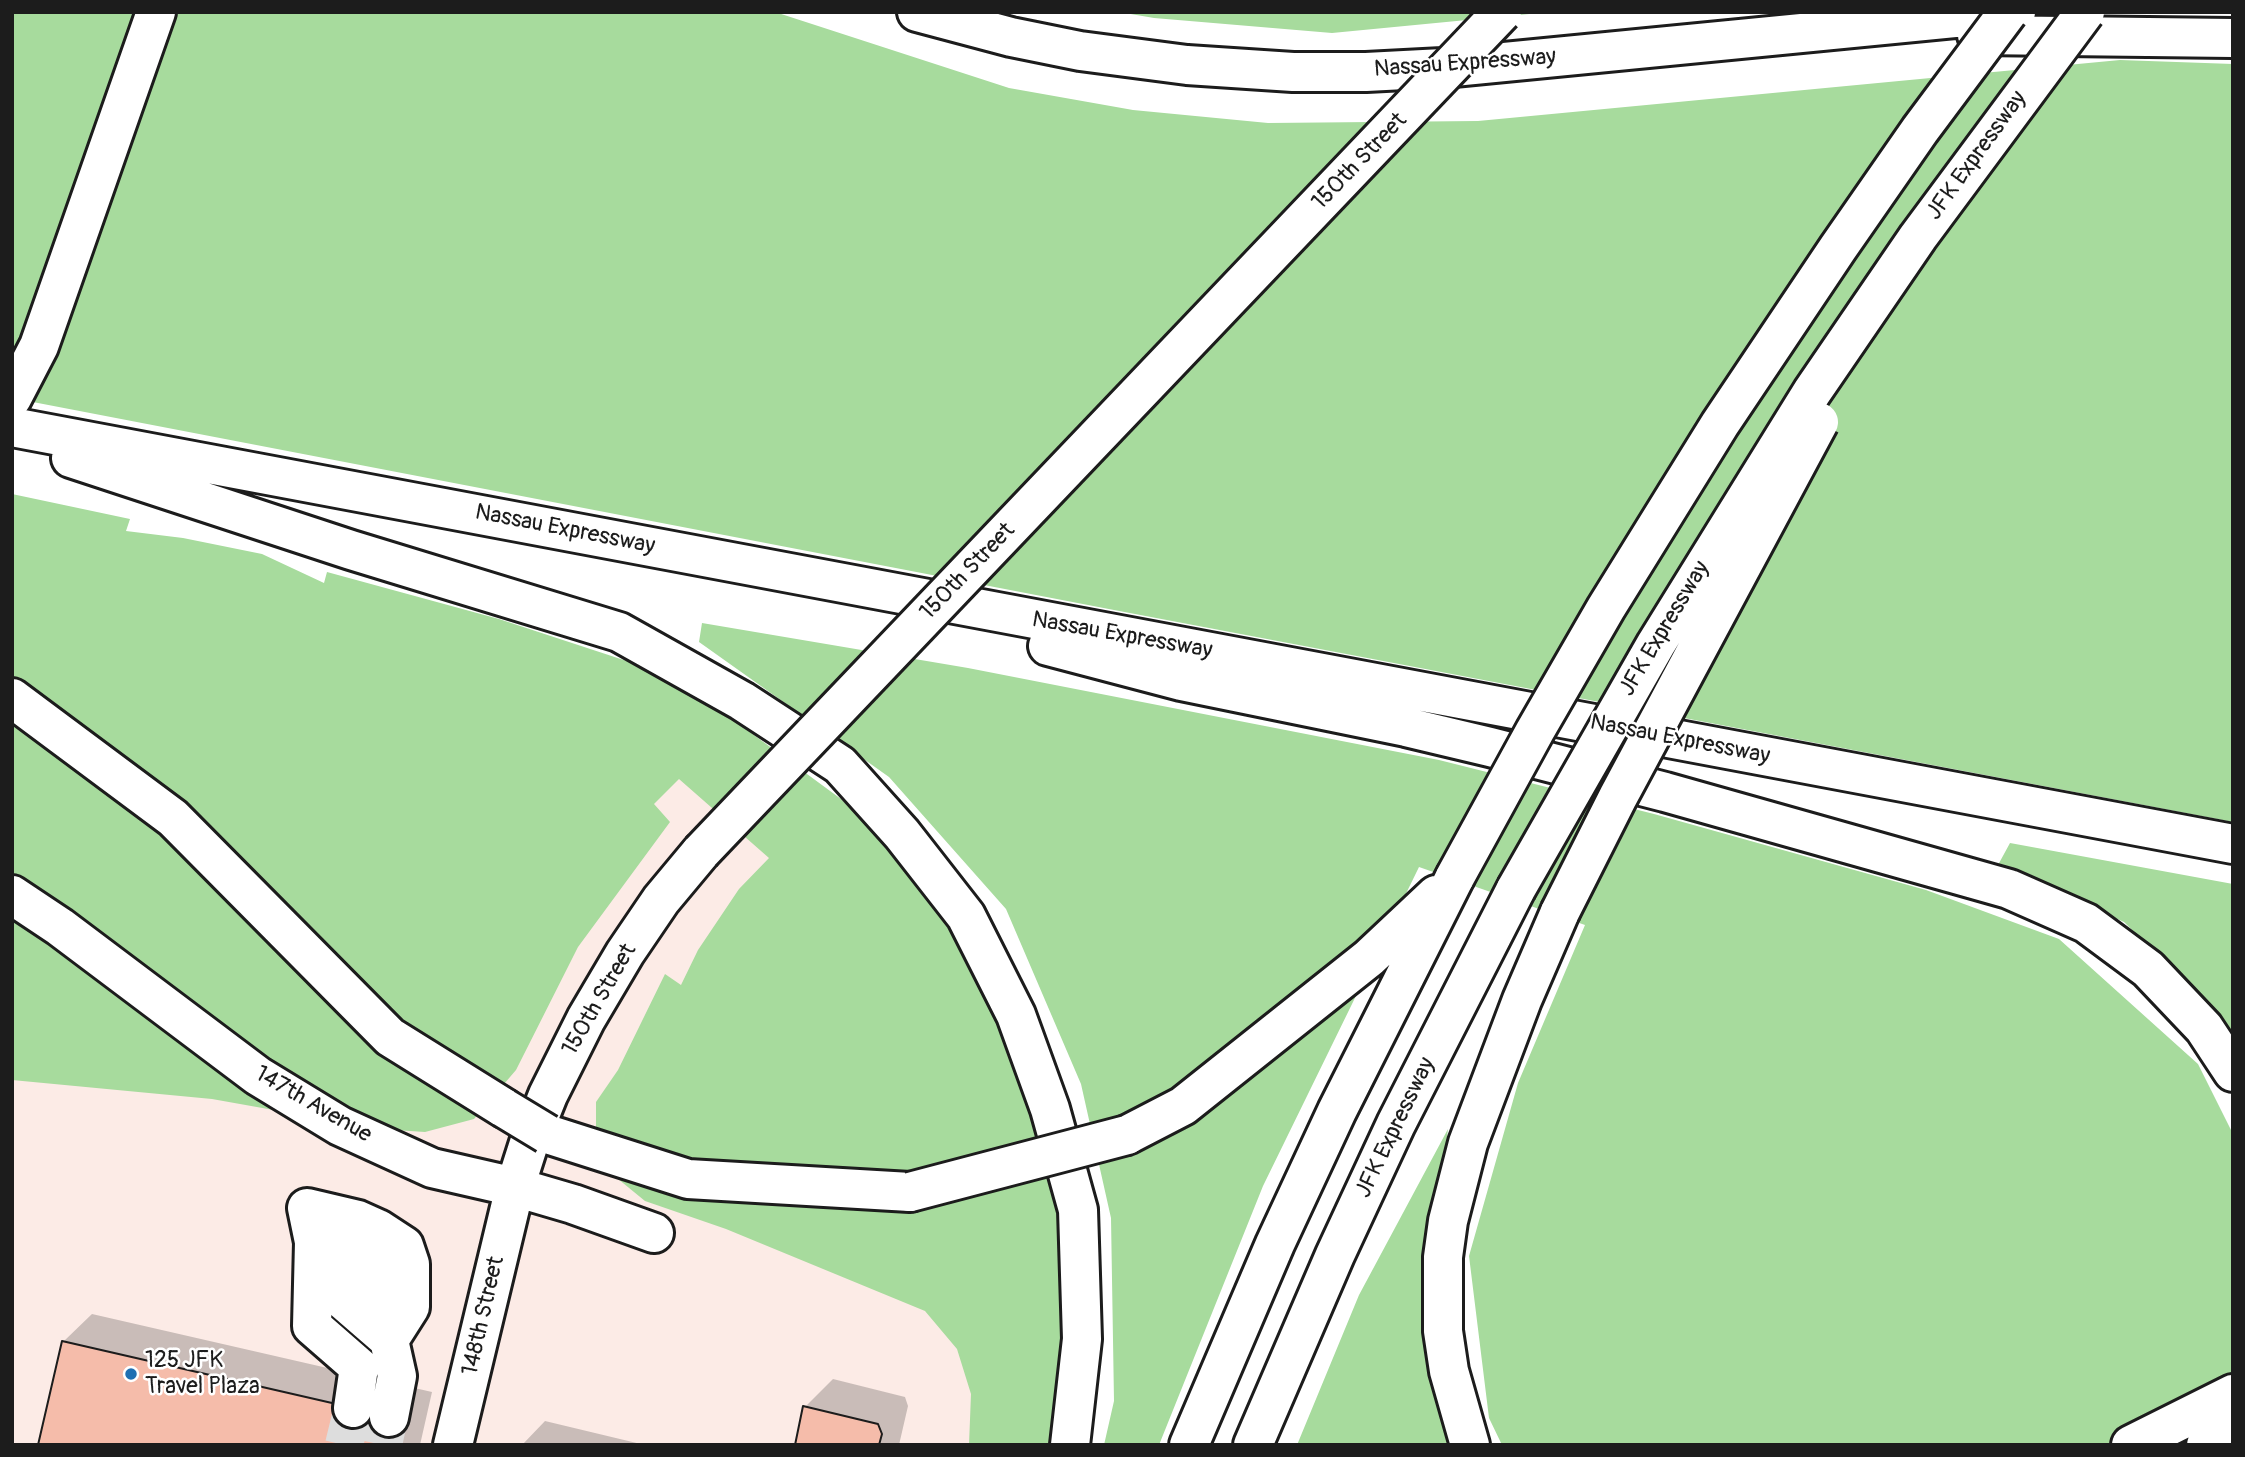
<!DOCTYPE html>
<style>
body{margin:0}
#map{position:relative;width:2245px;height:1457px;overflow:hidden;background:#fff;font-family:Pangolin,sans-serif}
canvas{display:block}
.frame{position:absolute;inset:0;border:14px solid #1c1c1c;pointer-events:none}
</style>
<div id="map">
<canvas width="2245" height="1457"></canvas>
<div class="frame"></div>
</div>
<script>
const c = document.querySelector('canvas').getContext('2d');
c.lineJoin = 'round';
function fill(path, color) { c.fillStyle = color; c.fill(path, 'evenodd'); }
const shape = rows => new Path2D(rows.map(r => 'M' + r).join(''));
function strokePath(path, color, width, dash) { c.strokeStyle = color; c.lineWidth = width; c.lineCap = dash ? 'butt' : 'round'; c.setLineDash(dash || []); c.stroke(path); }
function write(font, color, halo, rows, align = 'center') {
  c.font = font + ' Pangolin,sans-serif'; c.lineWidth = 5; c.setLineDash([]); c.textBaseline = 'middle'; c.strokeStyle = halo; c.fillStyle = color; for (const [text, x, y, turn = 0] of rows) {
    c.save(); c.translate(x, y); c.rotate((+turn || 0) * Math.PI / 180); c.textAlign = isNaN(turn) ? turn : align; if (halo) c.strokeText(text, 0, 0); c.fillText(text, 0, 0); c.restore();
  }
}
fill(shape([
 [12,578,606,693,842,877,972,1262,977,1445,12,1445]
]), '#fcebe6');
fill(shape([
 [12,12,775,12,1009,88,1133,110,1268,123,1478,121,2120,60,2233,64,2233,822,1114,610,12,398],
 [1119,12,1550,12,1332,33,1154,18],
 [12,494,130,519,126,531,183,538,262,554,324,583,327,572,499,619,645,667,724,713,841,799,938,898,1005,1017,1071,1251,1060,1445,969,1445,971,1394,957,1349,925,1311,726,1229,645,1201,612,1174,596,1140,596,1102,618,1070,665,974,681,985,698,950,739,889,769,858,679,779,654,804,670,822,578,947,516,1070,474,1119,425,1132,380,1129,212,1099,12,1080],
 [702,623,968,668,1439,760,1654,814,1926,890,2059,939,2198,1064,2233,1134,2233,1425,2226,1445,1502,1445,1489,1418,1469,1256,1518,1083,1585,925,1419,867,1263,1186,1159,1445,1104,1445,1114,1401,1111,1218,1081,1084,1006,909,889,777,699,642],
 [2010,843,2233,884,2233,1037,2221,1017,2124,922,1998,865],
 [1448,1129,1426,1301,1433,1388,1453,1445,1297,1445,1359,1295]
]), '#a7db9d');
fill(shape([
 [92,1314,432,1392,420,1445,39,1445,64,1341],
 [833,1379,905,1397,908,1406,899,1445,796,1445,805,1407],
 [545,1421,645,1445,522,1445]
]), '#0003');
const building = shape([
 [62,1341,406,1420,400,1445,38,1445,62,1341],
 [803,1406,878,1424,882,1434,879,1445,795,1445,803,1406]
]);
fill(building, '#f5bcaa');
strokePath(building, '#1c1c1c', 2);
strokePath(shape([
 [344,1445,353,1408],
 [383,1445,389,1417]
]), '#ddd', 38, [38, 19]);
const minor = shape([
 [12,398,39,346,156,12],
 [12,895,60,927,258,1076,340,1126,432,1168,515,1187,573,1204,654,1233],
 [345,1217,344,1301,389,1340],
 [378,1229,377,1303,389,1340],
 [353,1408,359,1367,312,1326,314,1242,307,1208,358,1220,378,1229,404,1246,410,1264,410,1307,389,1340,397,1376,389,1417],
 [453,1445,515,1187,530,1140,548,1095,586,1019,625,953,661,900,701,852]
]);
const highway = shape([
 [917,12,1011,37,1080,51,1187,65,1293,72,1366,72,1443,68,2016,12],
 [1977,35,2233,38],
 [12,427,2233,844],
 [71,458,351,550,619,632,742,701,840,765,902,834,966,916,1016,1015,1050,1109,1078,1210,1082,1339,1070,1445],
 [1048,646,1181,681,1406,727,1490,747,1665,792,2009,889,2086,923,2148,969,2204,1028,2233,1072],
 [12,698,173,818,390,1037,504,1108],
 [547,1134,688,1179,910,1192],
 [1127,1135,1183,1106,1369,958,1436,895],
 [1189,1445,1275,1244,1337,1111,1455,877],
 [1253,1445,1335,1255,1396,1124,1516,889],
 [1470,1445,1449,1371,1443,1331,1443,1257,1448,1221,1468,1143,1522,1000,1560,912],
 [2131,1445,2233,1394],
 [2206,1445,2233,1434]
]);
strokePath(minor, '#1c1c1c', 44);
strokePath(highway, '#1c1c1c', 44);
strokePath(minor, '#fff', 38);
strokePath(highway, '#fff', 38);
const minorBridge = shape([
 [701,852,1502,12]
]);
const highwayBridge = shape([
 [1455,877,1535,731,1606,608,1720,424,1838,248,1920,130,2008,12],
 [1516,889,1656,644,1812,392,1918,237,2085,12],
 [1560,912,1618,797,1819,422],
 [504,1108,547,1134],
 [910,1192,1127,1135]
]);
strokePath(minorBridge, '#1c1c1c', 44, []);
strokePath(highwayBridge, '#1c1c1c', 44, []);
strokePath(minorBridge, '#fff', 38);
strokePath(highwayBridge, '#fff', 38);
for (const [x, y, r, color] of [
 [131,1374,7,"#1f6fb2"]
]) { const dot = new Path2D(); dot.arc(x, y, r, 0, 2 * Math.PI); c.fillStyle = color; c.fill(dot); strokePath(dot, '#fff', 2.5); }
write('23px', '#1c1c1c', '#fff', [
 ["Nassau Expressway",1465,64,-4],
 ["JFK Expressway",1977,156,-54],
 ["150th Street",1360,162,-46],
 ["Nassau Expressway",565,530,11],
 ["150th Street",968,572,-46],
 ["JFK Expressway",1665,629,-59],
 ["Nassau Expressway",1122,636,10],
 ["Nassau Expressway",1680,740,11],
 ["150th Street",600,1000,-60],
 ["147th Avenue",313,1105,30],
 ["JFK Expressway",1396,1128,-64],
 ["148th Street",484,1316,-77]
]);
write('23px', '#1c1c1c', '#fff', [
 ["125 JFK",145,1361],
 ["Travel Plaza",145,1387]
], 'left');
</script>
